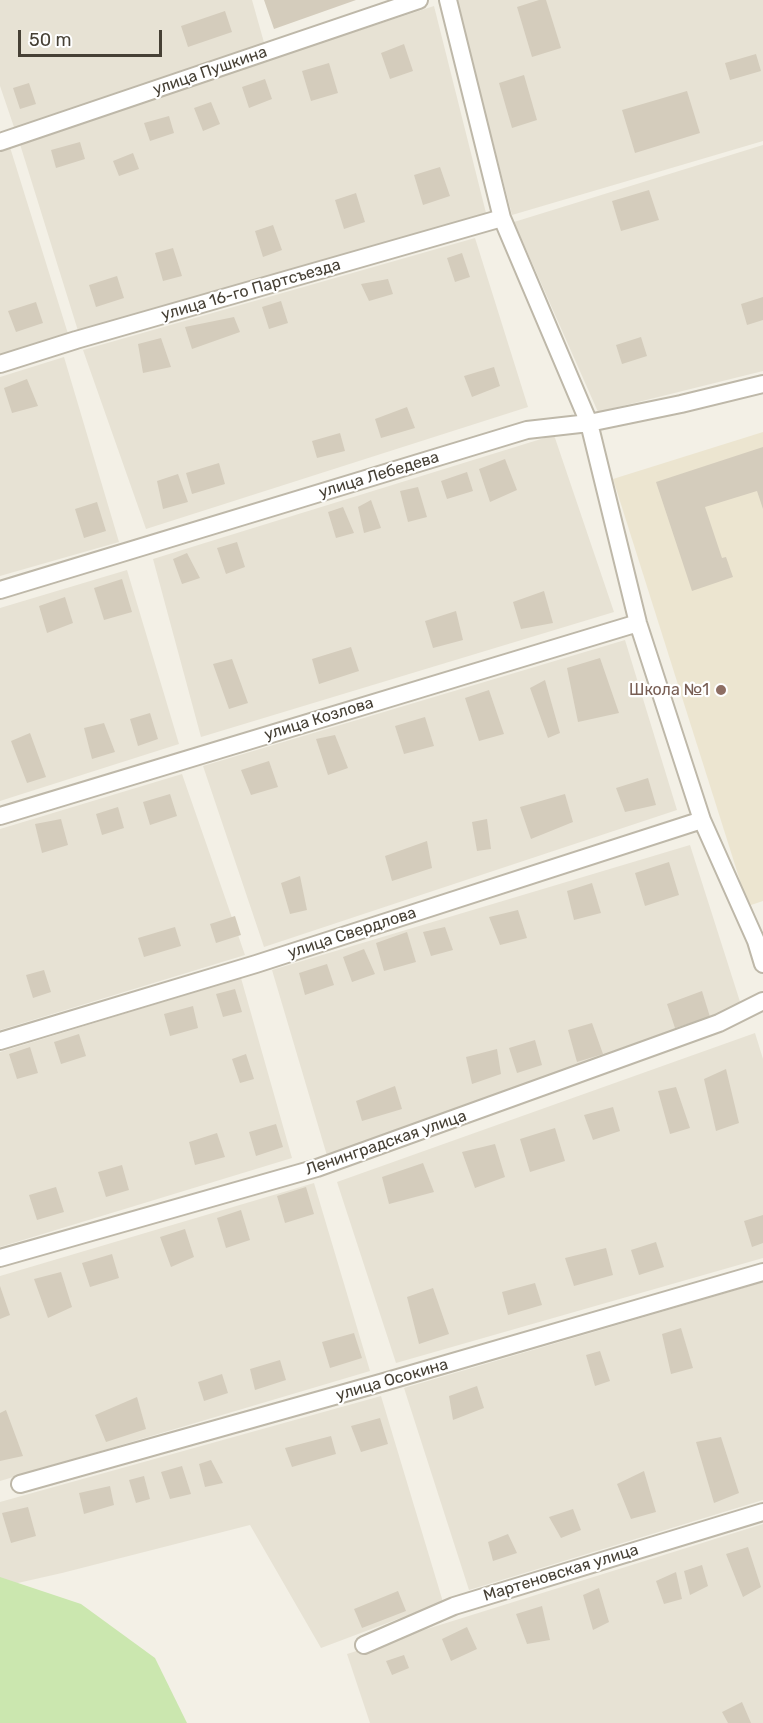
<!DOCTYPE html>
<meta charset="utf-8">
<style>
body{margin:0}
#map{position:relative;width:763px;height:1723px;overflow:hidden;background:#f3f0e6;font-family:Rubik,sans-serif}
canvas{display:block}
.scale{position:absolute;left:18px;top:30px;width:144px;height:27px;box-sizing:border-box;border:3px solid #464035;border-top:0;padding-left:8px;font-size:18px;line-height:21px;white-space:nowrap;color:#464035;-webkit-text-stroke:4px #fff;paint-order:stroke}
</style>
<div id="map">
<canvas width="763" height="1723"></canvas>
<div class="scale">50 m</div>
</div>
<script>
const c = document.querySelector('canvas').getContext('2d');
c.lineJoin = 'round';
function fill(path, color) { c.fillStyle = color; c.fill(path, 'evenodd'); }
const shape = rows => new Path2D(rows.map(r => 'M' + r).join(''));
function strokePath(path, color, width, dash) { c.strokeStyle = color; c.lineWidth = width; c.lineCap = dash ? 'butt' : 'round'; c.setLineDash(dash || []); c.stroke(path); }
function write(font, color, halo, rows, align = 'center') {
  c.font = font + ' Rubik,sans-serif'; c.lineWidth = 4.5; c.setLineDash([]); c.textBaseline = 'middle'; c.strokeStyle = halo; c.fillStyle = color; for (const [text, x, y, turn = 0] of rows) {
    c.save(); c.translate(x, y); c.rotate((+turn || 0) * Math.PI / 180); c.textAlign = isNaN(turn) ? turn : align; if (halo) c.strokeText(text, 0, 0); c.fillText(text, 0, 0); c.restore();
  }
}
fill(shape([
 [0,0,252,0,265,46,15,130,0,86],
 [456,0,763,0,763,141,512,215],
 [434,6,487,217,79,334,19,141],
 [9,144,69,337,0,359,0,146],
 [763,145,763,371,598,412,514,222],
 [475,238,528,407,146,529,83,350],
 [64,357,119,542,0,576,0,377],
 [554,435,614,612,201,737,153,559],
 [127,570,179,744,0,801,0,608],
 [625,640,677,810,264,947,203,766],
 [182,774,245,955,0,1030,0,829],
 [690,845,742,1008,328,1159,272,970],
 [241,978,292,1158,0,1247,0,1052],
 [755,1033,763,1059,763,1258,396,1363,337,1182],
 [314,1183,370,1371,0,1481,0,1276],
 [763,1282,763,1500,469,1590,404,1388],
 [381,1396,443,1602,321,1648,250,1525,62,1573,0,1587,0,1502],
 [763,1524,763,1723,370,1723,347,1654]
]), '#e7e2d4');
fill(shape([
 [763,432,763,901,748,906,613,479]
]), '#ece5d0');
fill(shape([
 [0,1577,81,1604,155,1658,187,1723,0,1723]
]), '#cbe7af');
fill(shape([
 [264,0,356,0,274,29],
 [539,0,546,0,561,48,532,57,517,7],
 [225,11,232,32,188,47,181,26],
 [404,44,413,71,390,79,381,53],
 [756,54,761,71,730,80,725,63],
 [329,63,338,93,311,101,302,71],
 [524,75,537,120,512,128,499,83],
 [265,79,272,99,249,108,242,87],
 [29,83,36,104,20,109,13,88],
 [687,91,700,133,635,153,622,110],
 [211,102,220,124,203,131,194,108],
 [169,116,174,133,150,141,144,123],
 [80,142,85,159,56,168,51,150],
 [133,153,139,169,119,176,113,161],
 [440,167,450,196,423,205,414,175],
 [649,190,659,220,621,231,612,201],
 [356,193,365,222,344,229,335,200],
 [273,225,282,250,263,257,255,231],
 [173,248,182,276,163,281,155,253],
 [462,253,470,277,455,282,447,258],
 [117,276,124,298,96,307,89,285],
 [388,279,393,294,369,301,361,284],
 [763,297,763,320,747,325,741,304],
 [281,301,288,323,269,329,262,307],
 [36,302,43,323,16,332,8,311],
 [234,317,240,332,192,349,185,327],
 [641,337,647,356,622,364,616,345],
 [161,338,171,367,143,373,138,344],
 [494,367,500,386,472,397,464,376],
 [27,379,38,406,12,413,4,388],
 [407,407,415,428,381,438,375,419],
 [340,433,345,451,317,458,312,441],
 [763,447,763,509,757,491,705,507,722,558,726,557,733,577,692,591,656,482],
 [505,459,517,490,490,502,479,469],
 [219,463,225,484,192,494,186,473],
 [467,472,473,491,447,499,441,481],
 [178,474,188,502,163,509,157,481],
 [418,487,427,517,408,522,400,491],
 [371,500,381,528,364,533,358,507],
 [97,502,106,531,84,538,75,509],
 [343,507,354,533,336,538,328,512],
 [237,542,245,567,226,574,217,548],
 [187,553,200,578,182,584,173,559],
 [122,579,132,612,104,620,94,588],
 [544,591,553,623,521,629,513,602],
 [65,597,73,623,47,633,39,606],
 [456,611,463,640,433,648,425,621],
 [351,647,359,671,319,684,312,659],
 [600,658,619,713,578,722,567,668],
 [232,659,248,703,229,709,213,664],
 [545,680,560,733,548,738,530,688],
 [489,690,504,734,479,741,465,698],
 [150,713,158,739,138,746,130,719],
 [425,717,434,746,404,754,395,726],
 [104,723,115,752,92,759,84,728],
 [30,733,46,777,27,783,11,741],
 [335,735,348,768,328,775,316,739],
 [269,761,278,787,251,795,241,770],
 [648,778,656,805,625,812,616,788],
 [170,794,177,816,150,825,143,802],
 [565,794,573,822,531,839,520,807],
 [118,807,124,828,102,835,96,814],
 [61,819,68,845,42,853,35,824],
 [487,819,491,849,477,851,472,822],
 [427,841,432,868,392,881,385,856],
 [669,862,679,895,645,906,635,873],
 [300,876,307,910,290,914,281,883],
 [592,883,601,913,574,920,567,891],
 [518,910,527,938,500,945,489,917],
 [235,916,241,935,216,943,210,924],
 [175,927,181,946,144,957,138,938],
 [445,927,453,950,431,956,423,932],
 [407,932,416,962,384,971,376,943],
 [364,949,375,974,352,982,343,957],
 [327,964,334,985,305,995,299,973],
 [44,970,51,992,33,998,26,975],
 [235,989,242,1012,223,1017,216,994],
 [702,991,710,1017,675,1028,667,1004],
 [193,1006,198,1028,170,1036,164,1014],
 [592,1023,603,1054,577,1062,568,1030],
 [79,1034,86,1056,61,1064,54,1042],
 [535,1040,542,1065,517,1073,509,1048],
 [30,1047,38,1073,17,1079,9,1054],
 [497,1049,501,1074,472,1084,466,1057],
 [246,1054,254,1079,240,1083,232,1059],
 [726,1069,739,1123,716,1131,704,1079],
 [395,1086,402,1109,362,1121,356,1101],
 [676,1087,690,1128,670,1134,658,1091],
 [613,1107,620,1131,593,1140,584,1115],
 [276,1124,283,1147,256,1156,249,1132],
 [555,1128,565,1161,530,1172,520,1139],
 [217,1133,225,1157,195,1165,189,1142],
 [495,1144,505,1177,475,1188,462,1152],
 [423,1163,434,1192,389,1204,382,1177],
 [122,1165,129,1190,106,1197,98,1172],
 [56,1187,64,1212,37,1220,29,1195],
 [306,1187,314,1214,285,1223,277,1196],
 [241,1210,250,1240,226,1248,217,1218],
 [763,1215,763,1243,752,1247,744,1221],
 [185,1229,194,1257,171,1267,160,1237],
 [656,1242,664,1267,639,1275,631,1250],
 [606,1248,613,1275,574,1286,565,1258],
 [112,1254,119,1278,90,1287,82,1263],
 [61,1272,72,1307,48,1318,34,1279],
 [535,1283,542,1305,508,1315,502,1292],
 [0,1286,10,1315,0,1319],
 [433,1288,449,1334,419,1344,407,1297],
 [681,1328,693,1368,671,1374,662,1334],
 [354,1333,362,1358,330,1368,322,1342],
 [600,1351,610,1381,595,1386,586,1355],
 [280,1360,286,1380,255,1390,250,1369],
 [222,1374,228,1393,204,1401,198,1382],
 [477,1386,484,1408,453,1420,449,1396],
 [137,1397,146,1429,106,1442,95,1415],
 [6,1410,23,1456,0,1461,0,1413],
 [380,1418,388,1444,361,1452,351,1426],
 [331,1436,336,1454,292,1467,285,1448],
 [721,1437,739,1493,714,1503,696,1442],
 [211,1460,223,1483,205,1487,199,1464],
 [182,1466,191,1494,170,1499,161,1472],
 [644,1471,656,1512,631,1519,617,1484],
 [144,1476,150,1499,136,1503,129,1480],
 [110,1486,114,1505,84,1514,79,1493],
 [28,1507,36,1536,11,1543,2,1513],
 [573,1509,581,1530,561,1538,549,1517],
 [508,1534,517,1553,493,1561,488,1542],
 [748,1547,761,1587,743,1597,726,1554],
 [702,1565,708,1586,690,1595,684,1571],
 [676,1572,682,1599,664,1604,656,1581],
 [599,1588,609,1622,593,1630,583,1595],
 [398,1591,406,1611,362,1628,354,1609],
 [542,1606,550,1640,527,1644,516,1614],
 [467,1627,477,1649,451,1661,442,1639],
 [404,1655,409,1668,392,1675,386,1661],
 [742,1702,751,1723,728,1723,722,1712]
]), '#d4ccbc');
const street = shape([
 [448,0,502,218,589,423,638,623,702,820,756,941,763,964],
 [0,142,419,0],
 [0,364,76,340,502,218],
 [0,590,527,430,589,423,681,404,763,384],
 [0,816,638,623],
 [0,1041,256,964,702,820],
 [0,1258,317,1168,719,1023,763,1001],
 [20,1484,384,1382,763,1272],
 [364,1645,454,1606,763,1512]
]);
strokePath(street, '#beb8a9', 20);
strokePath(street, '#fff', 16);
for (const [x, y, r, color] of [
 [721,690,6,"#8d6e63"]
]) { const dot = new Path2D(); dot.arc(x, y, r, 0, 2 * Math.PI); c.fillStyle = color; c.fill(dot); strokePath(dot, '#fff', 2); }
write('16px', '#464035', '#fff', [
 ["улица Пушкина",210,71,-19],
 ["улица 16-го Партсъезда",251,290,-16],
 ["улица Лебедева",379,475,-17],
 ["улица Козлова",319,719,-17],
 ["улица Свердлова",352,933,-18],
 ["Ленинградская улица",386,1143,-19],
 ["улица Осокина",392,1380,-16],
 ["Мартеновская улица",561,1573,-17]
]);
write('16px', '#785e54', '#fff', [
 ["Школа №1",709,690]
], 'right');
</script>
